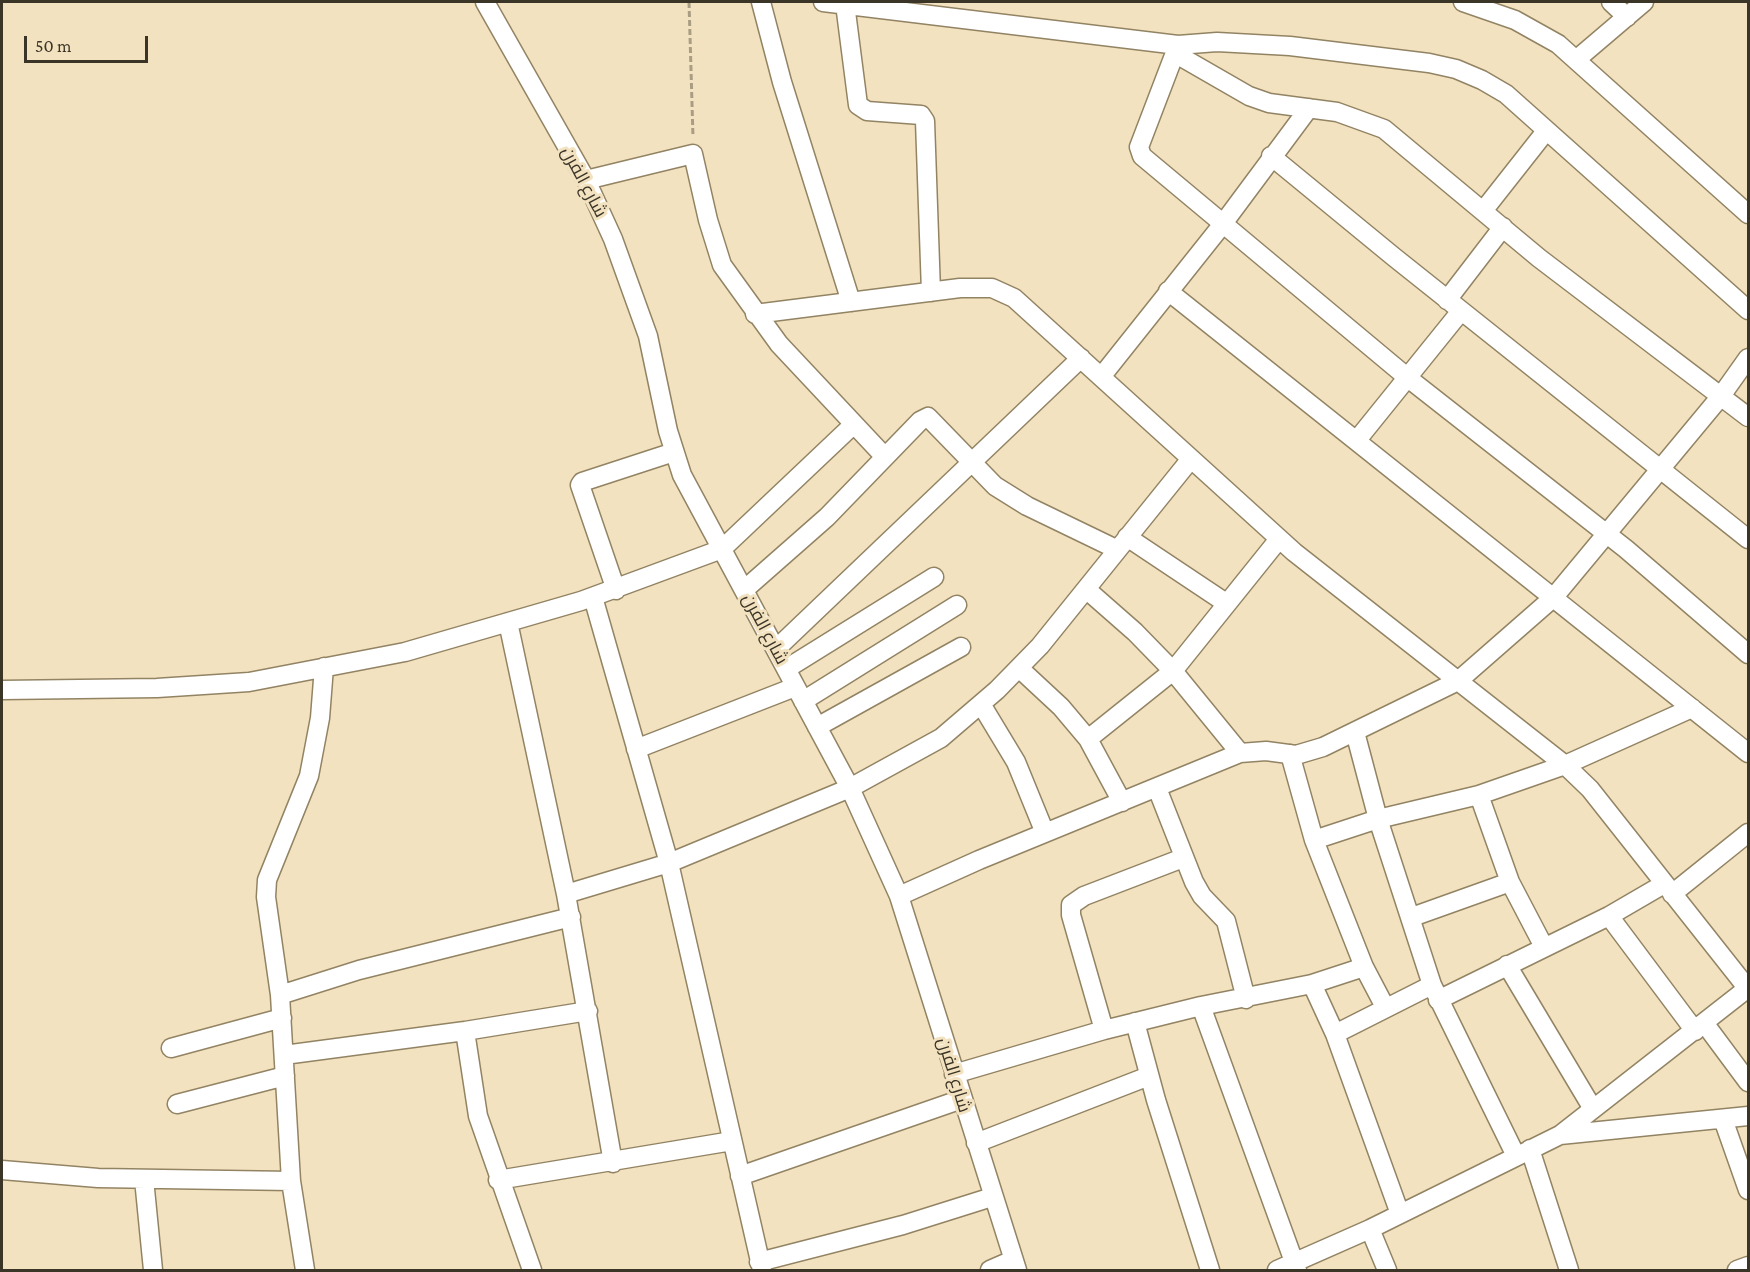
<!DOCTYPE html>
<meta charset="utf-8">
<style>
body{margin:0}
#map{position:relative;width:1750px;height:1272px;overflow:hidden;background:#f3e2c0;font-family:"Crimson Pro",serif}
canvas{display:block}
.frame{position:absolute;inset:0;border:3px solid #3b3527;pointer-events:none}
.scale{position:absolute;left:24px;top:36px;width:124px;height:27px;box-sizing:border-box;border:3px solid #3b3527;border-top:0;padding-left:8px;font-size:18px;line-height:21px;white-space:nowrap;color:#3b3527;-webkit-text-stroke:4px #f3e2c0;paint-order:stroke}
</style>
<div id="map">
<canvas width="1750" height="1272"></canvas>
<div class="frame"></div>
<div class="scale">50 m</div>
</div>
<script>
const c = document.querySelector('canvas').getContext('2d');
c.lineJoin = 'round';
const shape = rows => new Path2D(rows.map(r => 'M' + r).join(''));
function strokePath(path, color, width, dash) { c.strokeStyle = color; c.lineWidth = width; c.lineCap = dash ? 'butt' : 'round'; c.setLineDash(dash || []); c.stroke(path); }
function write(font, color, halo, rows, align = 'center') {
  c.font = font + ' "Crimson Pro",Cairo,serif'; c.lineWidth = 6; c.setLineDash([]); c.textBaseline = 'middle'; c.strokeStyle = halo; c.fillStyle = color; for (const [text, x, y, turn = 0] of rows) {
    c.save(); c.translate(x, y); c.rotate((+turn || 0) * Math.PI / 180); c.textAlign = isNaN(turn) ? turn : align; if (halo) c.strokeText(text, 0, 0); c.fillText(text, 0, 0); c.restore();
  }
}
const minor = shape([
 [485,2,586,180,613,239,648,336,668,431,682,475,850,788,899,896,1017,1270],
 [761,2,782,82,851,302],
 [823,2,1178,45,1217,42,1290,46,1429,63,1456,69,1482,80,1506,94,1748,310],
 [1463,2,1515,20,1558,44,1748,214],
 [1611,2,1627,17],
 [845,4,858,105,867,111,921,115,925,121,931,292],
 [1178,45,1139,147,1142,156,1408,378,1626,549,1748,654],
 [1176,54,1249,96,1269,103,1337,112,1384,129,1539,258,1748,417],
 [1577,59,1644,2],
 [1271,156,1394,257,1748,539],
 [586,180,693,154,708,220,722,265,779,344,885,457],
 [1483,211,1546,131],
 [1168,291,1748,753],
 [1447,300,1503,227],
 [755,314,960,288,992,288,1014,298,1294,552,1565,765,1590,789,1748,989],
 [1101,377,1222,225,1309,108],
 [1357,440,1461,311],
 [1127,537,1226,603],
 [1086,589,1135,632,1173,671,1240,753],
 [616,590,580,485,582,482,674,452],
 [744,590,827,517,920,421,928,417,995,486,1027,506,1116,549],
 [593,597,669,863,762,1270],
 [508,622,566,894,613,1163],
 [776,649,1081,358],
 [1019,668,1061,707,1088,739,1122,802],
 [786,669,934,577],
 [2,690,157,688,249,682,405,652,581,601,722,549,854,424],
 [803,701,957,605],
 [981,704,1016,762,1045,833],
 [817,727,961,647],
 [1355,732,1378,819,1432,985,1516,1156],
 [1088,739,1173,671,1279,539],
 [636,749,795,687],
 [1290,754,1314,840,1364,967,1385,1007],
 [1157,788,1194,882,1202,896,1226,921,1246,999],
 [1479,795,1510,882,1544,947],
 [1314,840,1378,819,1479,795,1565,765,1692,708],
 [566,894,669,863,850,788,941,738,997,690,1040,646,1190,460],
 [1672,894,1748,833],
 [899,896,979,860,1240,753,1266,751,1296,755,1323,747,1458,681,1554,597,1721,396,1748,358],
 [1609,916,1695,1031],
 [1412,917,1510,882],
 [1507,965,1593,1109],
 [1312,984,1335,1034,1400,1214],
 [280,995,359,970,571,917],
 [1438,1000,1609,916,1664,884],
 [1201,1006,1297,1270],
 [1135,1022,1156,1100,1210,1270],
 [1705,1024,1748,1082],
 [1104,1030,1071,915,1071,905,1084,896,1183,858],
 [465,1031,478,1116,532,1270],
 [1335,1034,1432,985],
 [171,1048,282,1018],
 [284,1055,465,1031,588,1011],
 [954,1074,1104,1030,1201,1006,1312,984,1364,967],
 [177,1104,285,1076],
 [1723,1119,1748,1190],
 [1560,1135,1748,1116],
 [976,1143,1149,1076],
 [1530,1149,1569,1270],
 [2,1170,98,1178,291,1181],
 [740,1176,962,1099],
 [144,1179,153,1270],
 [498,1180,732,1141],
 [1370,1229,1387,1270],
 [759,1262,903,1225,992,1197],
 [305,1270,291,1181,280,995,266,897,267,880,309,776,320,718,324,667],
 [990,1270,1013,1260],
 [1277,1270,1370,1229,1560,1135,1748,988],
 [1737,1270,1748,1266]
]);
strokePath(minor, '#928363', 21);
strokePath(shape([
 [689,2,693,137]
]), '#a99d83', 3, [6, 3]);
strokePath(minor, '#fff', 18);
write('18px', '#3b3527', '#f3e2c0', [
 ["شارع الفرن",584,182,62],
 ["شارع الفرن",765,629,62],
 ["شارع الفرن",954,1075,73]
]);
</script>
